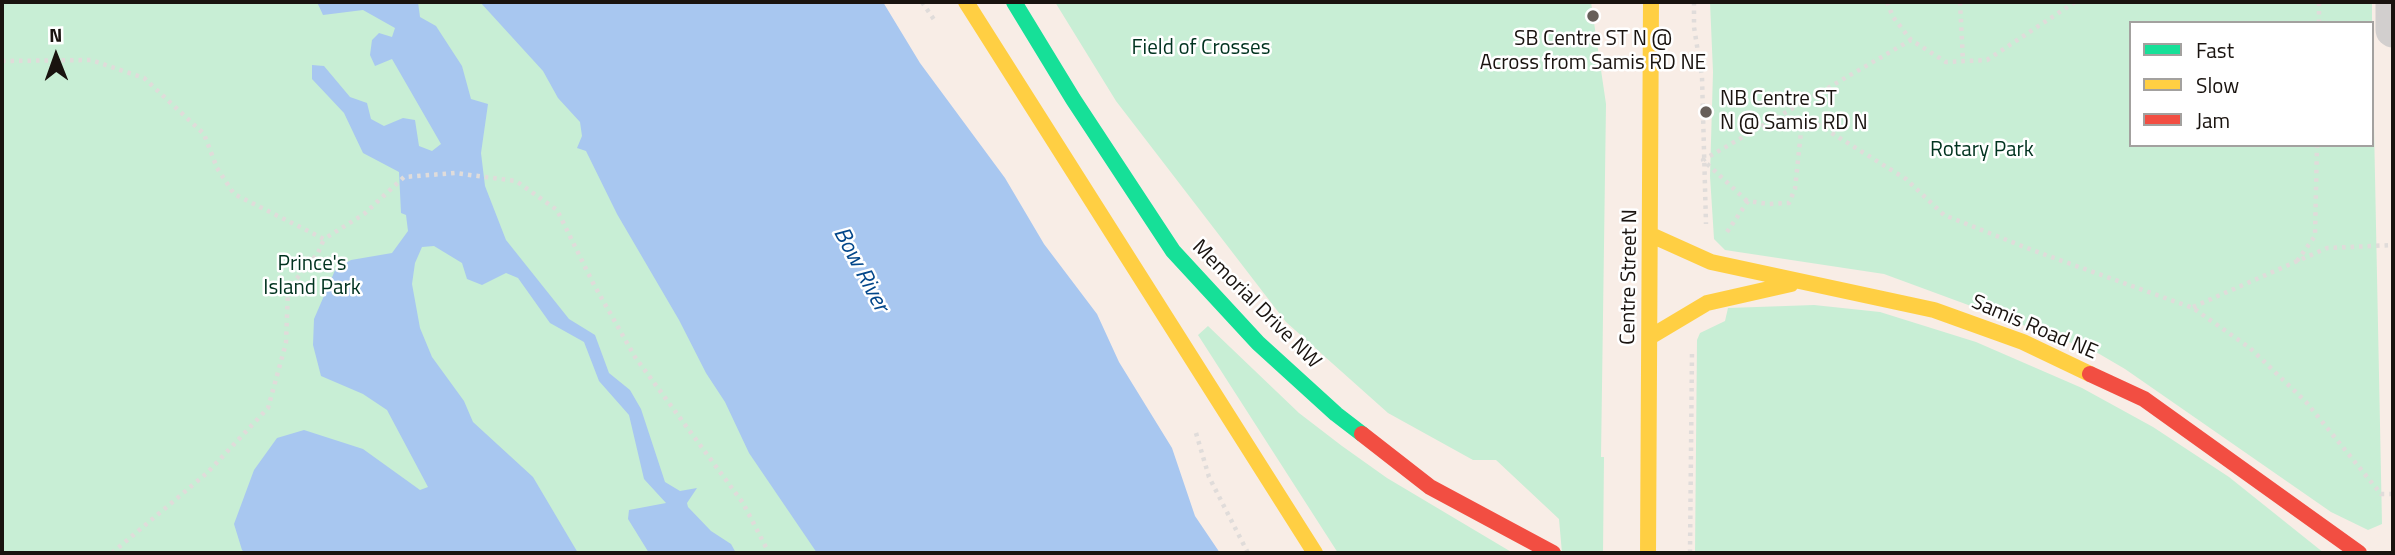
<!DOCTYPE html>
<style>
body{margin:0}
#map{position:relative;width:2395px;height:555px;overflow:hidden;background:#f8ede6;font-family:"Titillium Web",sans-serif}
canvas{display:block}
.frame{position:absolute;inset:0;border:4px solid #19130f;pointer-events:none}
.legend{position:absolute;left:2129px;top:21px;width:245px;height:126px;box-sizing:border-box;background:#fff;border:2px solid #a3a19f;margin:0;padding:9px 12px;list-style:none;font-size:21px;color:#19130f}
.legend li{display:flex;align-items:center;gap:14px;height:35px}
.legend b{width:35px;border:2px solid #a3a19f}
.north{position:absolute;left:21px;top:21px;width:70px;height:70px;-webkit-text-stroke:5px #fff;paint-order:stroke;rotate:359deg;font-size:19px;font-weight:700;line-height:28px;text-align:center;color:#19130f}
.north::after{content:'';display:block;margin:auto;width:24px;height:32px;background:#19130f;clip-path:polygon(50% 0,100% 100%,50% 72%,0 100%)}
</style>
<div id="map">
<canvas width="2395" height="555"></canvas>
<div class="frame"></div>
<ul class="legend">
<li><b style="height:9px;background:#16e098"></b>Fast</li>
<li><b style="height:9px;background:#ffcf43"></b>Slow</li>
<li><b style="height:9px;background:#f24e42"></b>Jam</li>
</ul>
<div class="north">N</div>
</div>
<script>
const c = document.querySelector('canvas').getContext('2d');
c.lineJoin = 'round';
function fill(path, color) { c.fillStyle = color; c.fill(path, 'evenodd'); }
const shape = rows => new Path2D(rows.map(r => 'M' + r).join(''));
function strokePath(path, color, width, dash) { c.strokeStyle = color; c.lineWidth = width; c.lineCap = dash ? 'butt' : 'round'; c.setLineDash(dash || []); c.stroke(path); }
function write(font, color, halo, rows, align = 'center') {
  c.font = font + ' "Titillium Web",sans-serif'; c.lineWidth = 5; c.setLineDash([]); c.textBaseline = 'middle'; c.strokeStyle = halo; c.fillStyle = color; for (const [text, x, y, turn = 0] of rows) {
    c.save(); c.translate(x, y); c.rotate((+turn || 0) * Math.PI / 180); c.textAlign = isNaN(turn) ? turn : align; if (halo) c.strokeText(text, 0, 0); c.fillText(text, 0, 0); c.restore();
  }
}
fill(shape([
 [2,2,491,2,590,121,831,553,2,553],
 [1055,2,1591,2,1606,104,1601,457,1604,457,1603,553,1562,553,1559,519,1496,460,1473,460,1388,413,1286,322,1116,101],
 [1710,2,2372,2,2372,23,2131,23,2131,145,2372,145,2372,27,2382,524,2368,530,2331,512,2125,369,2096,352,1884,274,1725,250,1714,239,1713,223,1710,176,1713,72],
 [1814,305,1880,312,1976,342,2082,388,2153,427,2229,477,2324,553,1695,553,1697,340,1700,333,1725,321,1728,308],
 [1208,326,1299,413,1342,446,1387,478,1513,553,1338,553,1198,335]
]), '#c8eed5');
fill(shape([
 [317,2,418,2,420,17,436,26,462,66,471,99,488,104,481,153,485,186,506,240,569,319,595,335,609,373,630,390,641,409,665,482,680,491,697,488,687,503,688,507,711,531,731,544,736,553,649,553,628,519,629,510,666,503,644,479,629,415,599,381,584,342,550,323,518,278,506,273,482,285,467,279,462,263,434,246,422,247,415,263,412,284,420,328,432,357,464,401,473,422,533,477,578,553,245,553,242,550,234,524,254,470,277,438,304,430,363,449,420,490,428,487,387,410,363,394,321,376,313,345,314,319,336,268,351,260,392,253,408,231,406,215,401,213,399,172,363,153,344,113,312,79,312,65,324,66,350,97,367,103,371,119,384,126,403,118,415,120,419,146,432,151,441,144,392,59,375,66,370,55,372,40,379,33,392,37,395,28,363,10,323,15],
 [480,2,883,2,920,63,1005,178,1044,244,1097,314,1119,362,1172,448,1195,516,1220,553,817,553,749,453,725,402,706,373,679,320,617,214,586,151,577,148,582,136,580,122,558,98,543,71]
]), '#a8c7f0');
strokePath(shape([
 [922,2,935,21],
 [1694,2,1694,27,1702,77,1706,224],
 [1887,2,1893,17,1911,40,1946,62,1987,60,2075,2],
 [1960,2,1963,61],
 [2319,23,2319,2],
 [2,61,91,60,144,78,204,134,217,168,234,194,324,239,364,214,404,177,455,173,516,181,557,210,593,283,635,357,743,503,769,553],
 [1747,201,1703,160,1911,40],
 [1727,232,1748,201,1768,204,1789,203,1795,189,1802,122,1809,119,1906,179,1944,215,2032,250,2193,308,2250,348,2306,402,2381,494,2393,494],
 [2297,261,2315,236,2317,145],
 [2193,307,2327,248,2393,245],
 [1196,433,1209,477,1248,553],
 [112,553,207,473,268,408,286,343,288,289,318,253,324,239],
 [1690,553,1692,351]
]), '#e0dcda', 4.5, [3.5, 5]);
strokePath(shape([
 [2393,2,2393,30]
]), '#d2cfce', 35);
strokePath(shape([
 [1014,2,1073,99,1173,251,1258,343,1336,414,1362,434]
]), '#16e098', 16);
strokePath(shape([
 [966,2,1315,553],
 [1651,235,1711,262,1934,310,2023,342,2090,374],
 [1650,337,1707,303,1791,284],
 [1648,553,1651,2]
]), '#ffcf43', 16);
strokePath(shape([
 [2090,374,2144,399,2359,553],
 [1362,434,1430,487,1553,553]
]), '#f24e42', 16);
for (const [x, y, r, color] of [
 [1593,16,7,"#675f5a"],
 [1706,112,7,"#675f5a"]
]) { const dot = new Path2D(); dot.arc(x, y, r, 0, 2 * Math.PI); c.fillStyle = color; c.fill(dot); strokePath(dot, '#fff', 2.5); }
write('21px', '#19130f', '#fff', [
 ["SB Centre ST N @",1593,40],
 ["Across from Samis RD NE",1593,64],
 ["NB Centre ST",1720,100,"left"],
 ["N @ Samis RD N",1720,124,"left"]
]);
write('21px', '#00321f', '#fff', [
 ["Field of Crosses",1201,49],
 ["Rotary Park",1982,151],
 ["Prince's",312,265],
 ["Island Park",312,289]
]);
write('21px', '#19130f', '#fff', [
 ["Centre Street N",1630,277,-89],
 ["Memorial Drive NW",1256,305,45],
 ["Samis Road NE",2034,328,23]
]);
write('italic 23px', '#02468a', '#fff', [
 ["Bow River",860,270,62]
]);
</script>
